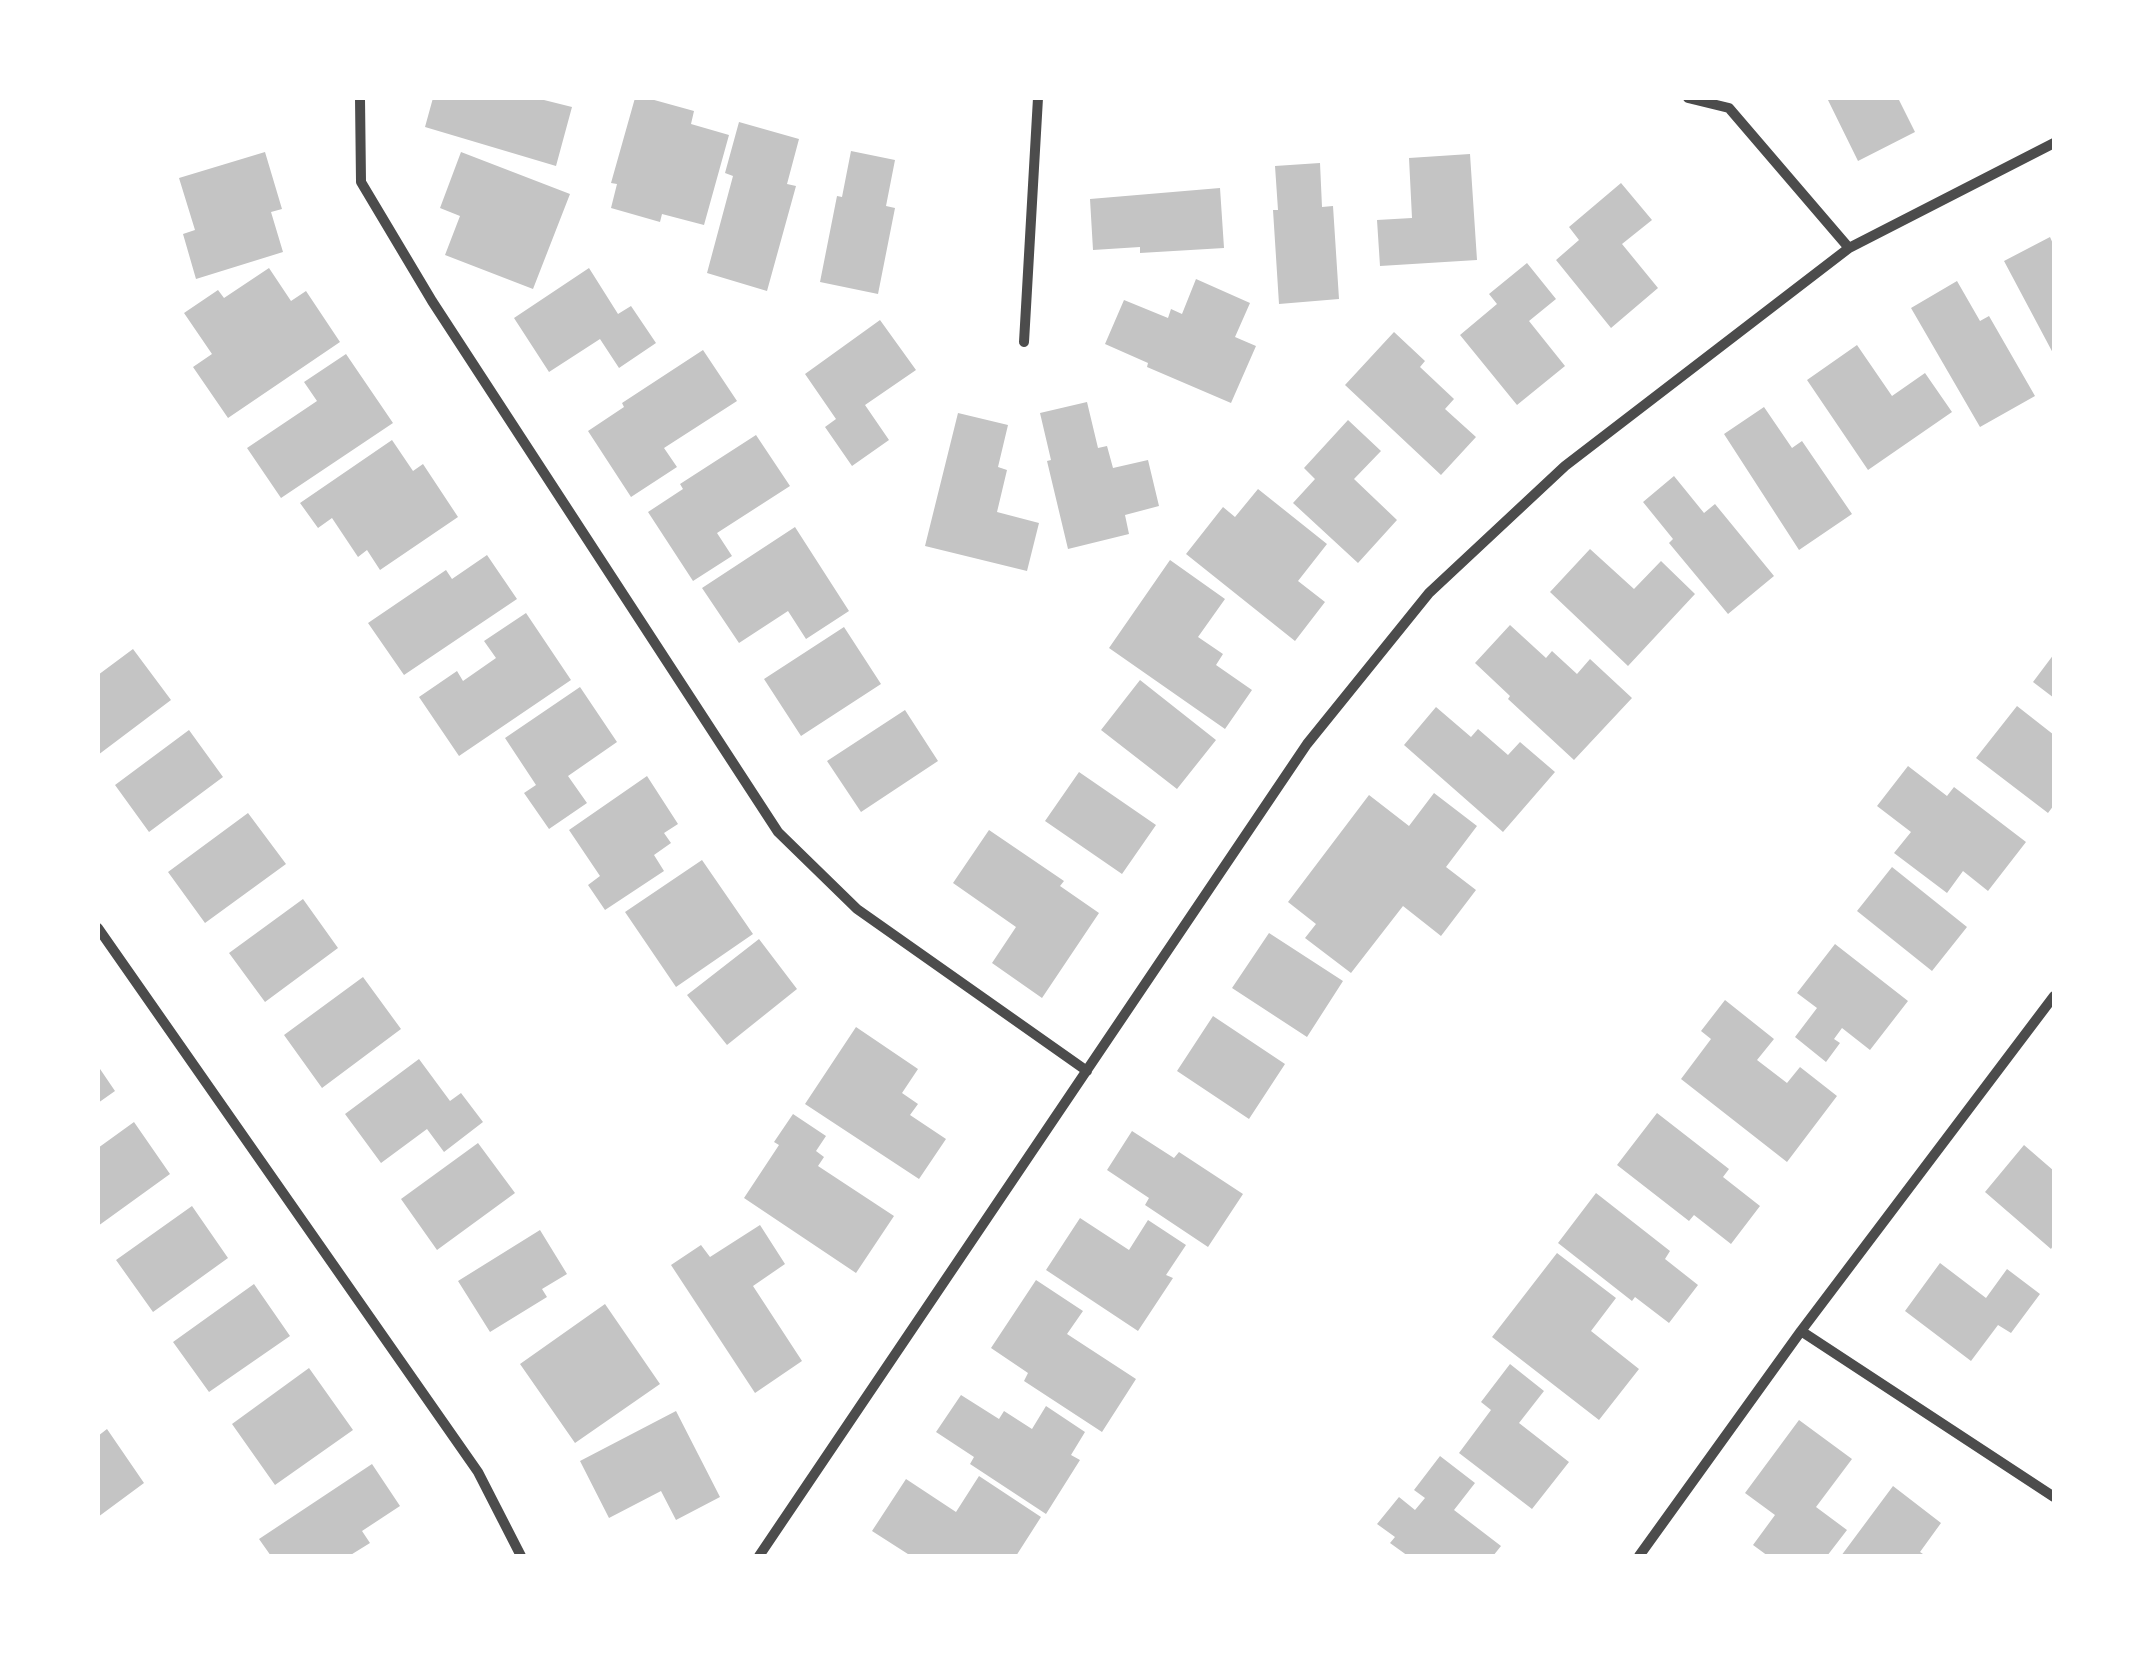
<!DOCTYPE html>
<style>
body{margin:0}
#map{position:relative;width:2152px;height:1654px;overflow:hidden;background:#fff;font-family:"DejaVu Sans",sans-serif}
canvas{display:block}
.frame{position:absolute;inset:0;border:100px solid #fff;pointer-events:none}
</style>
<div id="map">
<canvas width="2152" height="1654"></canvas>
<div class="frame"></div>
</div>
<script>
const c = document.querySelector('canvas').getContext('2d');
c.lineJoin = 'round';
function fill(path, color) { c.fillStyle = color; c.fill(path, 'evenodd'); }
const shape = rows => new Path2D(rows.map(r => 'M' + r).join(''));
function strokePath(path, color, width, dash) { c.strokeStyle = color; c.lineWidth = width; c.lineCap = dash ? 'butt' : 'round'; c.setLineDash(dash || []); c.stroke(path); }
fill(shape([
 [433,98,536,98,572,107,556,166,425,127],
 [635,98,647,98,694,111,691,124,729,135,704,225,662,214,660,222,611,208,617,184,611,183],
 [1827,98,1898,98,1915,132,1858,161],
 [739,122,799,139,787,184,796,186,767,291,707,273,733,176,725,173],
 [851,151,895,160,886,206,895,208,878,294,820,282,837,196,842,197],
 [265,152,282,209,271,212,283,252,196,279,183,234,195,230,179,178],
 [461,152,570,194,533,289,445,255,460,216,440,208],
 [1470,154,1477,260,1380,266,1377,220,1412,218,1409,158],
 [1320,163,1322,207,1333,206,1339,299,1279,304,1273,210,1278,210,1275,166],
 [1621,183,1652,220,1622,244,1658,288,1611,328,1556,260,1579,240,1569,227],
 [1220,188,1224,248,1140,253,1140,247,1093,250,1090,199],
 [2050,237,2054,246,2054,355,2004,261],
 [1527,263,1556,299,1529,321,1565,366,1517,405,1460,335,1497,304,1489,294],
 [269,268,291,301,306,291,340,342,228,418,193,367,212,354,184,313,218,290,224,298],
 [589,268,618,314,631,306,656,343,619,368,600,339,549,372,514,318],
 [1196,279,1250,303,1235,337,1256,346,1231,403,1147,367,1148,363,1105,344,1124,300,1168,318,1171,309,1182,314],
 [1957,281,1980,321,1989,316,2035,396,1980,427,1911,308],
 [880,320,916,370,865,405,889,440,852,466,825,427,836,419,805,374],
 [1394,332,1425,361,1420,367,1454,399,1445,409,1476,437,1441,475,1345,385],
 [1857,345,1892,396,1925,373,1952,412,1868,470,1807,380],
 [703,350,737,401,664,448,677,467,631,497,588,431,624,407,622,403],
 [346,354,393,423,281,498,247,448,317,401,304,382],
 [1087,402,1098,448,1107,446,1113,468,1148,460,1159,506,1125,515,1129,534,1068,549,1047,461,1051,460,1040,413],
 [1764,407,1792,448,1802,441,1852,514,1799,550,1724,434],
 [958,413,1008,425,998,467,1007,470,997,512,1039,523,1027,571,925,546],
 [1348,420,1381,451,1354,479,1397,520,1358,563,1293,503,1315,479,1304,468],
 [756,435,790,486,717,533,732,556,693,581,648,512,683,489,680,484],
 [392,440,413,471,423,464,458,517,380,570,367,550,358,557,332,518,318,528,300,503],
 [1674,476,1704,513,1715,504,1774,576,1728,614,1669,543,1673,539,1643,502],
 [1258,489,1327,544,1298,581,1325,602,1295,641,1186,554,1223,507,1235,517],
 [795,527,849,611,806,639,788,611,739,643,702,588],
 [1590,549,1634,589,1661,561,1695,594,1628,666,1550,592],
 [487,555,517,599,404,675,368,623,446,570,452,579],
 [1170,560,1225,599,1198,637,1223,654,1216,665,1252,690,1225,729,1109,648],
 [526,613,571,680,459,756,419,697,457,671,463,681,496,658,484,641],
 [1510,625,1546,658,1552,651,1577,674,1590,659,1632,698,1574,760,1508,699,1510,696,1475,663],
 [844,627,881,684,801,736,764,679],
 [133,649,171,700,98,755,98,675],
 [2054,654,2054,698,2033,682],
 [1140,680,1216,740,1177,789,1101,730],
 [580,687,617,742,568,776,587,803,549,829,524,793,536,785,505,738],
 [2017,706,2054,735,2054,805,2048,813,1976,758],
 [1436,707,1471,737,1478,729,1508,755,1520,742,1555,772,1503,832,1404,745],
 [905,710,938,761,861,812,827,761],
 [189,730,223,777,149,832,115,785],
 [1908,766,1947,796,1954,787,2026,842,1988,891,1963,871,1947,893,1894,853,1911,832,1877,806],
 [1079,772,1156,825,1122,874,1045,821],
 [647,776,678,824,664,833,671,843,654,855,664,871,605,910,588,885,600,876,569,830],
 [1434,793,1477,826,1446,867,1476,890,1441,936,1403,906,1351,973,1305,938,1316,924,1288,902,1369,795,1409,826],
 [248,813,286,864,205,923,168,872],
 [989,830,1064,881,1060,886,1099,913,1042,998,992,963,1016,927,953,883],
 [702,860,753,934,676,987,625,912],
 [1892,867,1967,927,1932,971,1857,911],
 [303,899,338,948,265,1002,229,953],
 [1269,933,1343,981,1307,1037,1232,988],
 [759,939,797,989,727,1045,687,995],
 [1835,944,1908,1001,1870,1050,1842,1028,1834,1039,1840,1043,1826,1062,1795,1037,1817,1008,1797,993],
 [363,977,401,1029,322,1088,284,1035],
 [1725,1000,1774,1039,1757,1060,1787,1083,1800,1067,1837,1096,1787,1162,1681,1079,1711,1039,1701,1031],
 [1213,1016,1285,1064,1249,1119,1177,1071],
 [856,1027,918,1069,902,1093,918,1104,910,1115,946,1139,919,1179,805,1104],
 [419,1059,450,1101,461,1093,483,1122,444,1152,427,1129,381,1163,345,1114],
 [98,1066,115,1091,98,1103],
 [1657,1113,1729,1169,1723,1177,1760,1206,1731,1244,1694,1215,1689,1221,1617,1165],
 [793,1114,826,1136,816,1151,824,1157,818,1166,894,1216,856,1273,744,1198,779,1145,774,1142],
 [134,1122,170,1174,98,1226,98,1148],
 [1132,1131,1174,1158,1179,1152,1243,1194,1208,1247,1145,1205,1149,1198,1107,1170],
 [478,1143,515,1193,437,1250,401,1199],
 [2024,1145,2054,1171,2054,1244,2051,1249,1985,1192],
 [1596,1193,1670,1251,1665,1259,1698,1285,1669,1323,1635,1297,1632,1301,1558,1243],
 [192,1206,228,1258,153,1312,116,1260],
 [1080,1218,1129,1250,1148,1220,1186,1245,1166,1275,1173,1278,1138,1331,1046,1270],
 [760,1225,785,1264,753,1286,802,1361,755,1393,671,1265,701,1245,710,1257],
 [540,1230,567,1274,542,1289,547,1297,490,1332,458,1281],
 [1557,1253,1616,1298,1591,1331,1639,1369,1599,1420,1492,1337],
 [1940,1263,1986,1298,2007,1269,2040,1294,2011,1333,1998,1325,1971,1361,1905,1311],
 [1036,1280,1083,1311,1067,1334,1136,1379,1102,1432,1024,1381,1028,1373,991,1348],
 [254,1284,290,1336,209,1392,173,1342],
 [605,1304,660,1384,575,1443,520,1364],
 [1510,1364,1544,1391,1519,1423,1569,1462,1532,1509,1459,1453,1491,1410,1481,1402],
 [309,1368,353,1430,275,1485,232,1424],
 [961,1395,999,1419,1004,1411,1032,1429,1046,1406,1085,1432,1071,1455,1080,1460,1046,1514,970,1464,974,1457,936,1432],
 [676,1411,720,1497,676,1520,661,1491,609,1518,580,1461],
 [1799,1420,1852,1459,1816,1507,1847,1530,1827,1556,1768,1556,1753,1545,1775,1515,1745,1493],
 [107,1429,144,1483,98,1517,98,1436],
 [1440,1456,1475,1483,1454,1510,1501,1546,1493,1556,1408,1556,1390,1543,1395,1537,1377,1524,1399,1497,1415,1510,1425,1498,1414,1490],
 [372,1464,400,1506,362,1531,370,1543,349,1556,271,1556,259,1539],
 [979,1476,1041,1517,1016,1556,911,1556,872,1531,906,1479,956,1512],
 [1893,1486,1941,1523,1920,1552,1926,1556,1841,1556]
]), '#c4c4c4');
strokePath(shape([
 [360,98,361,182,432,301,778,832,857,909,1087,1071],
 [1688,98,1729,108,1849,248],
 [1024,342,1038,98],
 [98,928,478,1472,521,1556],
 [1801,1331,2054,1497],
 [759,1556,1307,744,1429,593,1565,466,1849,248,2054,143],
 [1639,1556,1801,1331,2054,996]
]), '#4c4c4c', 10);
</script>
